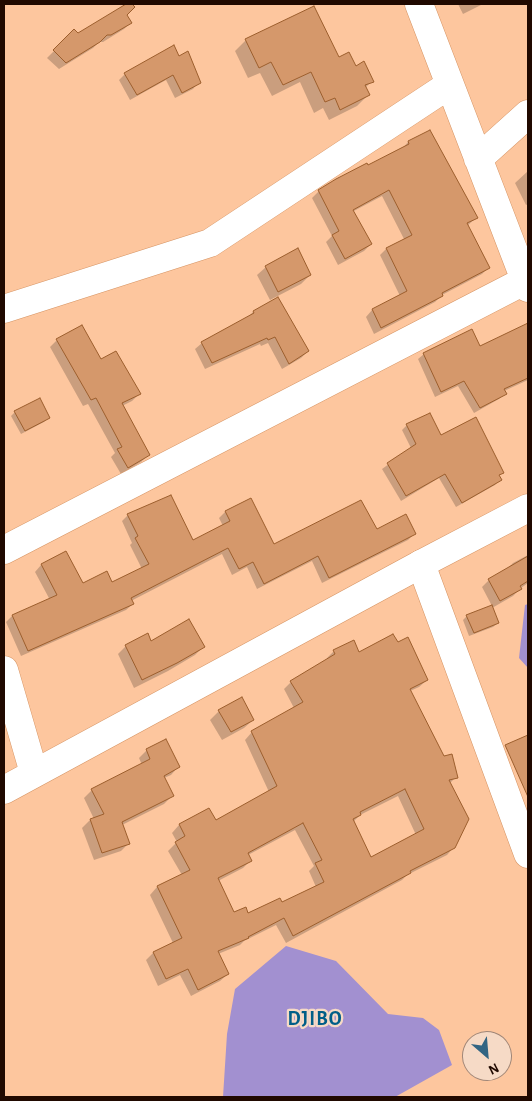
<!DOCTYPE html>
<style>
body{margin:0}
#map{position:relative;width:532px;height:1101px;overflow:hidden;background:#fdc69e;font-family:"Alegreya Sans",sans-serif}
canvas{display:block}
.frame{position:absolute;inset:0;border:5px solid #200900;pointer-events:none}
.north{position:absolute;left:462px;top:1031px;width:50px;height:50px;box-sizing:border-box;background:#f6dac6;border:1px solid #a08677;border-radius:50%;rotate:153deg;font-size:14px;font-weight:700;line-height:20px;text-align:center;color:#200900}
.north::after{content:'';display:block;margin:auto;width:18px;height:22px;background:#336583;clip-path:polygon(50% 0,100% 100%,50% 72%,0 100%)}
</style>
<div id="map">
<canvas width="532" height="1101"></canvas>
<div class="frame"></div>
<div class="north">N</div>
</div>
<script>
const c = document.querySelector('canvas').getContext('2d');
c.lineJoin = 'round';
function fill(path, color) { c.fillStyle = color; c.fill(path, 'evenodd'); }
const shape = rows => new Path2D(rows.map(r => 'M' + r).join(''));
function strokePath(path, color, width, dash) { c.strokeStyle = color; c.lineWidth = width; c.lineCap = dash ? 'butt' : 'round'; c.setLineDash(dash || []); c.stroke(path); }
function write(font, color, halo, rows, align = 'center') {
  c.font = font + ' "Alegreya Sans",sans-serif'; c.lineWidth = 4.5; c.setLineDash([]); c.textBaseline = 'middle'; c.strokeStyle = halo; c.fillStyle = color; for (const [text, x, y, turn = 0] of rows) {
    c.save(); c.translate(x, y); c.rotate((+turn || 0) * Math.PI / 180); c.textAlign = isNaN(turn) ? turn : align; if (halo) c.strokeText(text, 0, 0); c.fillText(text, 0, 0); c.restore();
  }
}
fill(shape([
 [528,604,528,668,519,658,525,605],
 [286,946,336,961,388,1014,423,1018,439,1030,452,1065,395,1097,223,1097,227,1034,235,989]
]), '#a290d0');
fill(shape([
 [129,4,133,7,126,15,131,22,124,29,103,42,99,42,93,48,59,69,47,58,74,31,78,35],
 [458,4,483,4,463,14],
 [246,40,338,59,355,67,372,81,365,88,368,95,357,106,329,120,323,108,314,113,300,82,272,96,260,73,248,78,235,51],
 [179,57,199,82,193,89,175,98,166,80,130,100,119,80,125,74],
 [430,131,476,218,467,226,489,267,482,274,442,295,435,302,374,334,366,317,372,310,400,296,380,255,386,249,404,239,382,196,352,212,371,244,364,251,338,265,326,242,332,236,312,198,319,191,402,149,408,142],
 [528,171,528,204,526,205,515,183],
 [266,267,310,275,301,284,270,300,257,275],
 [277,299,308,351,301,358,282,369,268,343,261,346,260,344,205,369,195,349,202,343,247,318,253,312],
 [524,327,528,336,528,380,504,391,505,393,499,399,474,413,458,386,435,397,418,359,424,354,479,348],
 [57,340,101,361,139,394,132,401,122,406,148,455,141,462,121,474,111,457,115,453,88,404,83,406,50,347],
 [15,412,49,417,44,422,21,434,11,416],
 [407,425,440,436,502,472,498,476,500,479,495,485,456,507,439,478,401,501,382,469,411,448,402,430],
 [250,500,273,546,376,530,415,533,408,540,322,583,312,561,257,589,247,567,232,575,222,554,131,601,133,604,126,610,21,656,6,622,12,616,50,600,35,572,41,565,65,553,82,585,112,583,142,569,130,545,132,543,122,521,128,515,192,542,223,526,219,518,225,512],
 [528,555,528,583,521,588,513,596,492,608,498,623,493,627,469,636,463,620,467,616,492,606,482,587,489,580,506,570,513,563],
 [151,642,203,647,195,655,168,671,134,688,118,654,126,646],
 [334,651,359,654,427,680,419,687,410,691,443,757,456,777,449,784,454,847,447,855,407,875,402,880,286,943,276,925,244,941,240,945,218,954,228,974,220,981,191,996,180,975,158,986,146,960,153,953,173,943,150,895,157,887,182,875,168,851,177,842,172,833,179,825,209,810,215,822,269,792,245,740,252,732,294,708,284,689,291,682,328,660,327,658],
 [398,796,416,835,371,859,353,822,360,815],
 [295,830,314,866,309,871,316,887,281,904,248,915,234,914,218,881,243,868,250,861,248,855],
 [219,711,253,720,244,728,222,740,210,720],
 [147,750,178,767,171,775,164,778,172,796,164,804,122,825,129,843,121,851,94,860,82,828,90,820,94,819,84,798,92,790,142,765,139,758]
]), '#0003');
const building = shape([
 [126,4,132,4,135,7,127,15,132,23,111,35,107,35,100,42,66,63,53,50,74,29,78,33,126,4],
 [314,6,339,57,349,52,356,66,364,61,374,82,365,85,370,95,340,110,335,98,325,102,311,72,283,85,271,62,259,68,245,39,314,6],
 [174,45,179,56,188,51,201,83,182,93,173,75,137,95,124,73,174,45],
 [430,130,478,218,467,223,490,268,442,293,443,296,381,328,372,309,407,291,386,248,412,235,389,190,353,210,372,244,345,259,332,235,339,231,318,190,336,179,367,163,368,165,409,144,408,141,430,130],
 [298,248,311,275,278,292,265,266,298,248],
 [278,297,309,351,289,364,275,337,268,340,267,338,212,363,201,342,254,313,253,311,278,297],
 [528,323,528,378,504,389,507,394,480,408,464,381,441,392,423,353,472,329,480,346,528,323],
 [82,325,101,359,116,351,141,394,122,403,150,455,128,468,117,449,122,447,96,398,91,400,56,339,82,325],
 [40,398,50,418,25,431,14,411,40,398],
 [430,413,441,435,476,417,504,473,499,475,502,480,462,503,445,474,406,496,387,463,416,444,406,424,430,413],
 [171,495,193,540,230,521,225,511,251,498,274,544,361,500,377,529,406,514,416,534,329,578,318,556,264,584,253,562,239,569,228,548,131,598,134,604,28,651,12,615,57,595,41,564,66,551,83,583,107,571,112,582,149,564,135,538,138,536,127,514,171,495],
 [528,556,528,581,520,586,522,589,500,601,488,579,528,556],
 [492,605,499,623,474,633,466,615,492,605],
 [189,619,205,647,177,663,142,680,125,645,148,633,151,641,189,619],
 [393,634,398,642,408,637,428,680,410,689,444,756,452,754,458,778,449,780,469,819,455,848,410,871,411,873,293,936,284,918,248,937,249,938,218,951,229,974,198,990,188,969,166,979,153,952,182,938,157,886,190,870,175,842,185,836,179,824,209,808,216,820,277,786,251,731,303,702,290,681,335,654,333,650,354,640,359,652,393,634],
 [405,789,424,829,371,857,353,819,361,815,360,812,405,789],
 [303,823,322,860,315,863,324,882,282,902,280,898,248,913,246,907,234,912,218,878,252,861,248,853,303,823],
 [242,697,254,720,231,732,218,710,242,697],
 [528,735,528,797,505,745,528,735],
 [166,739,180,767,164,776,174,796,122,822,130,844,102,853,90,819,104,814,91,789,150,759,146,749,166,739]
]);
fill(building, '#d5986b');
strokePath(building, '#9c5e2d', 1);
const minor = shape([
 [419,4,528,288],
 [478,159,528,114],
 [4,309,210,243,449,85],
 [4,550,528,279],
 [421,564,528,854],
 [4,670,34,773]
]);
const major = shape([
 [4,790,421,564,528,508]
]);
strokePath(minor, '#d59362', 29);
strokePath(major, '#d59362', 29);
strokePath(minor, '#fff', 28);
strokePath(major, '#fff', 28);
c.letterSpacing = '1px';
write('bold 20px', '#005e88', '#f6dac6', [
 ["DJIBO",315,1019]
]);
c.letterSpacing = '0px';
</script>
